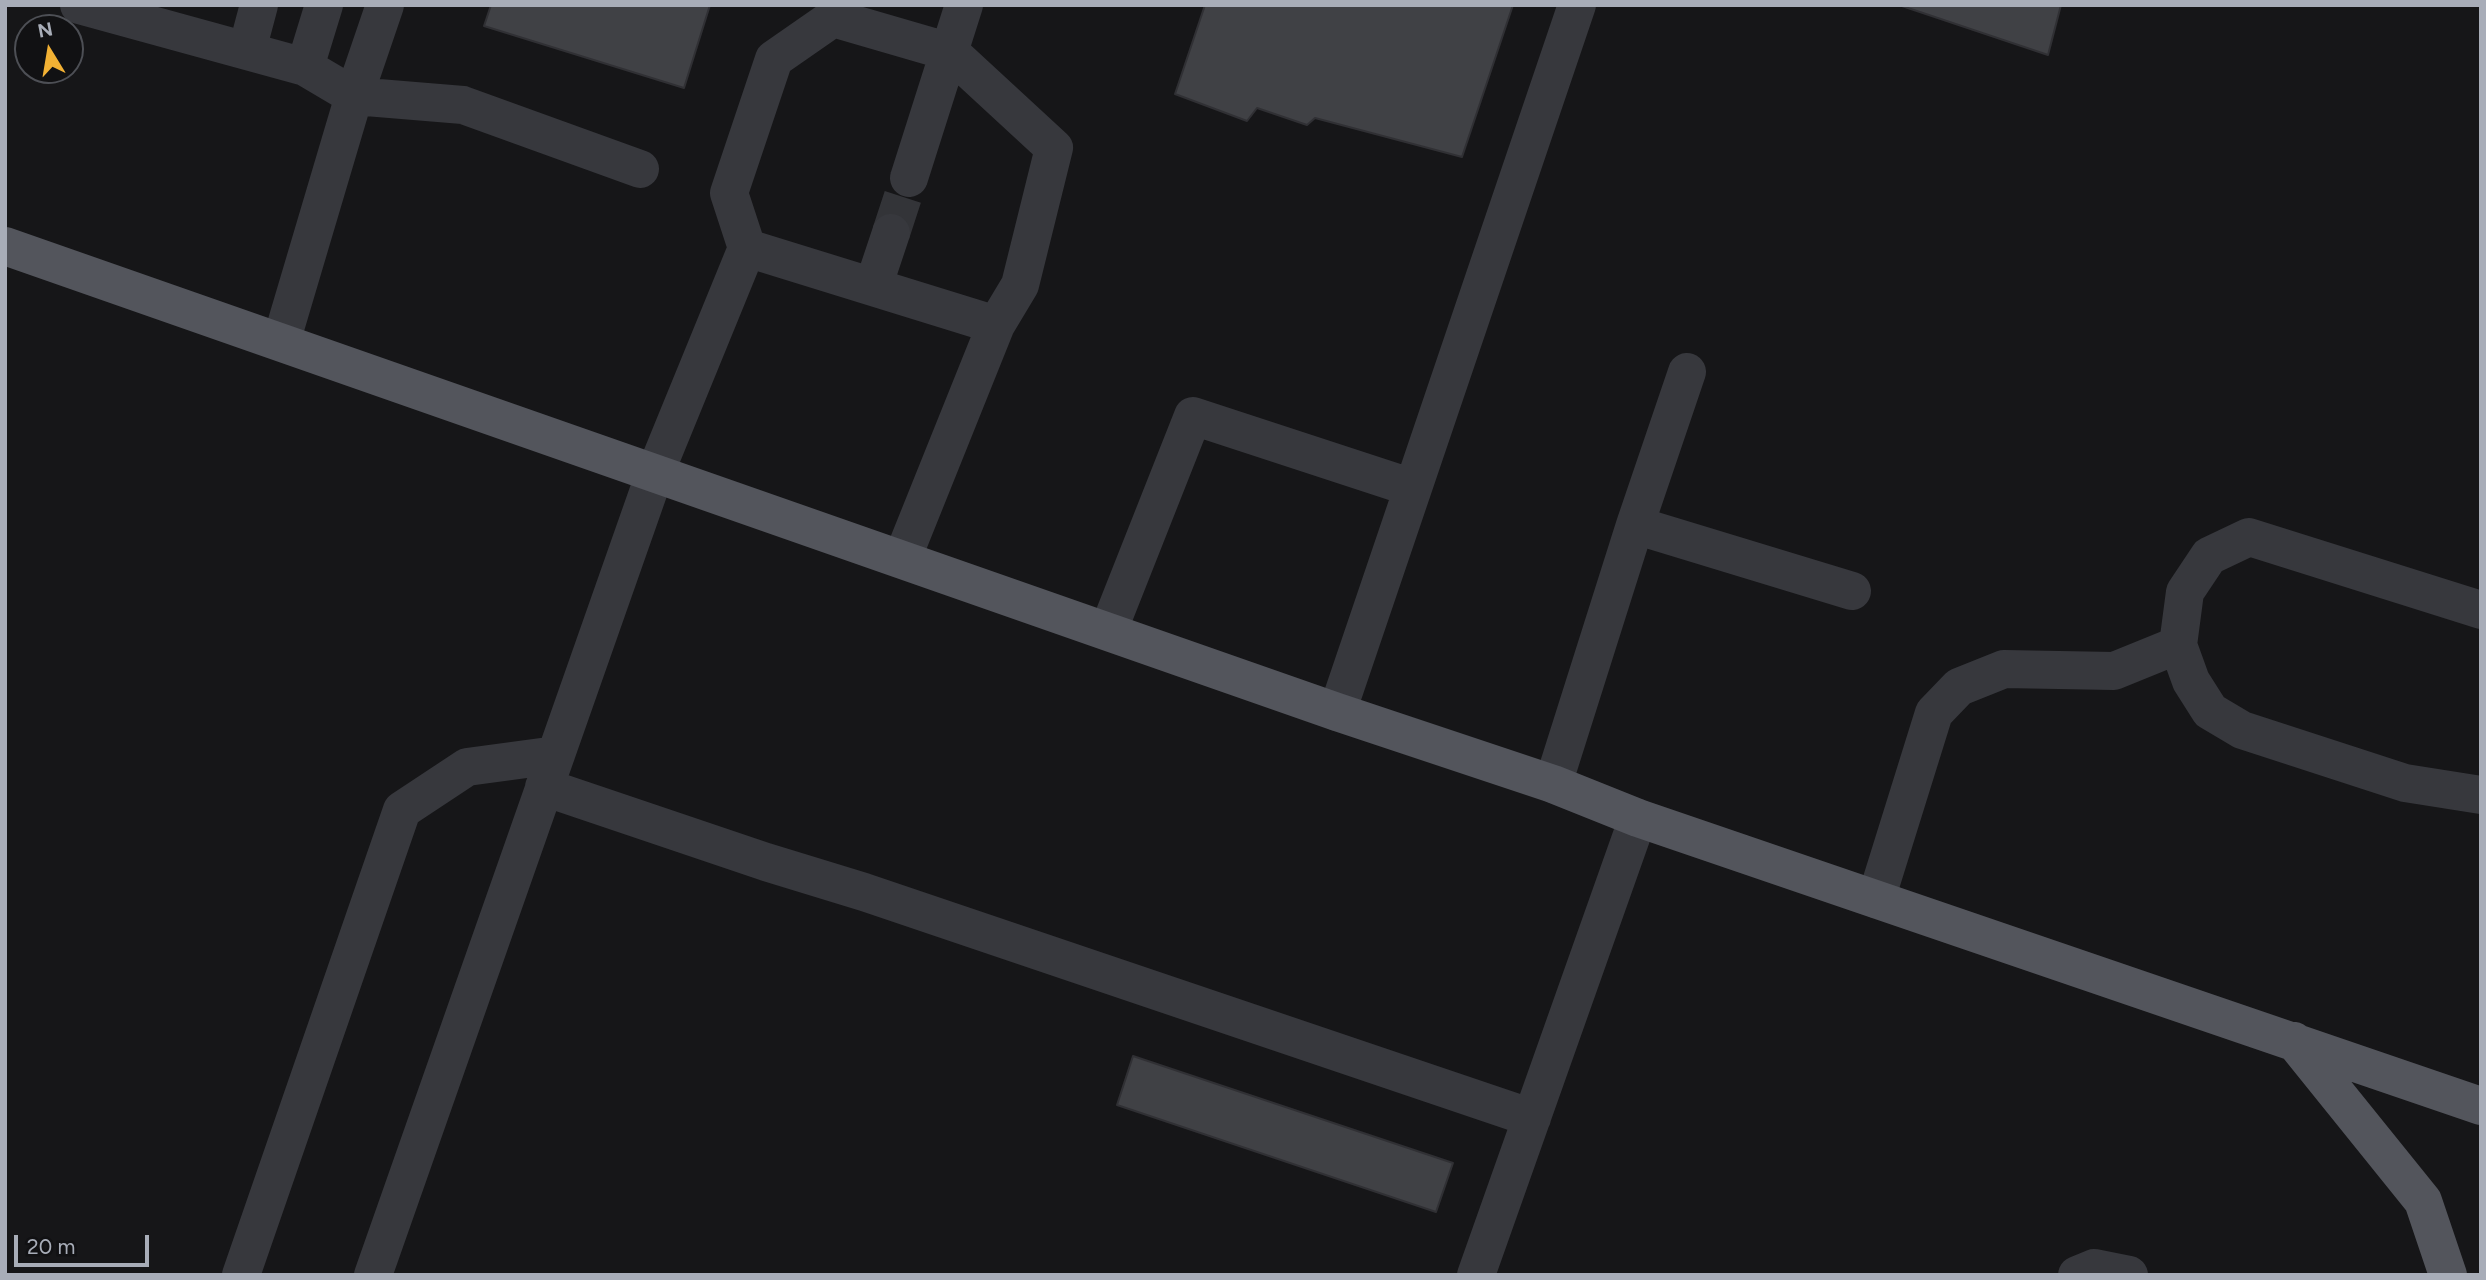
<!DOCTYPE html>
<style>
body{margin:0}
#map{position:relative;width:2486px;height:1280px;overflow:hidden;background:#161618;font-family:Figtree,sans-serif}
canvas{display:block}
.frame{position:absolute;inset:0;border:7px solid #a8adb8;pointer-events:none}
.north{position:absolute;left:14px;top:14px;width:70px;height:70px;box-sizing:border-box;background:#111113;border:2px solid #4d4f55;border-radius:50%;rotate:349deg;font-size:19px;font-weight:700;line-height:28px;text-align:center;color:#a8adb8}
.north::after{content:'';display:block;margin:auto;width:24px;height:32px;background:#f2b134;clip-path:polygon(50% 0,100% 100%,50% 72%,0 100%)}
.scale{position:absolute;left:14px;top:1235px;width:135px;height:32px;box-sizing:border-box;border:4px solid #a8adb8;border-top:0;padding-left:9px;font-size:21px;line-height:24px;white-space:nowrap;color:#a8adb8;-webkit-text-stroke:5px #111113;paint-order:stroke}
</style>
<div id="map">
<canvas width="2486" height="1280"></canvas>
<div class="frame"></div>
<div class="north">N</div>
<div class="scale">20 m</div>
</div>
<script>
const c = document.querySelector('canvas').getContext('2d');
c.lineJoin = 'round';
function fill(path, color) { c.fillStyle = color; c.fill(path, 'evenodd'); }
const shape = rows => new Path2D(rows.map(r => 'M' + r).join(''));
function strokePath(path, color, width, dash) { c.strokeStyle = color; c.lineWidth = width; c.lineCap = dash ? 'butt' : 'round'; c.setLineDash(dash || []); c.stroke(path); }
const building = shape([
 [491,5,710,5,684,88,484,26,491,5],
 [1205,5,1513,5,1462,157,1315,118,1307,125,1257,108,1247,121,1175,94,1205,5],
 [1899,5,2061,5,2048,55,1899,5],
 [1133,1056,1453,1163,1436,1212,1117,1105,1133,1056]
]);
fill(building, '#404145');
strokePath(building, '#303034', 2);
strokePath(shape([
 [891,233,909,178]
]), '#333438', 38, [38, 19]);
strokePath(shape([
 [79,5,305,67,354,96,281,342],
 [385,5,354,96,463,105,640,169],
 [833,18,950,52,1054,148,1020,285,996,325,902,559],
 [247,50,259,5],
 [305,67,324,5],
 [909,178,964,5],
 [747,248,996,325],
 [873,287,891,233],
 [1635,525,1852,591],
 [1108,631,1193,416,1413,488],
 [2178,645,2191,681,2210,711,2242,730,2405,783,2481,795],
 [1337,712,1577,5],
 [1553,784,1635,525,1687,372],
 [544,787,766,862,864,892,1532,1118],
 [1876,899,1934,713,1959,687,2004,669,2114,671,2178,645,2185,592,2209,556,2249,537,2481,610],
 [241,1275,402,810,467,767,556,755],
 [373,1275,655,473,747,248,729,193,774,59,833,18,836,5],
 [1476,1275,1638,818],
 [2077,1275,2094,1268,2129,1275]
]), '#37383d', 38);
strokePath(shape([
 [5,246,1337,712,1553,784,1638,818,2481,1106],
 [2294,1041,2423,1201,2448,1275]
]), '#53555c', 38);
</script>
